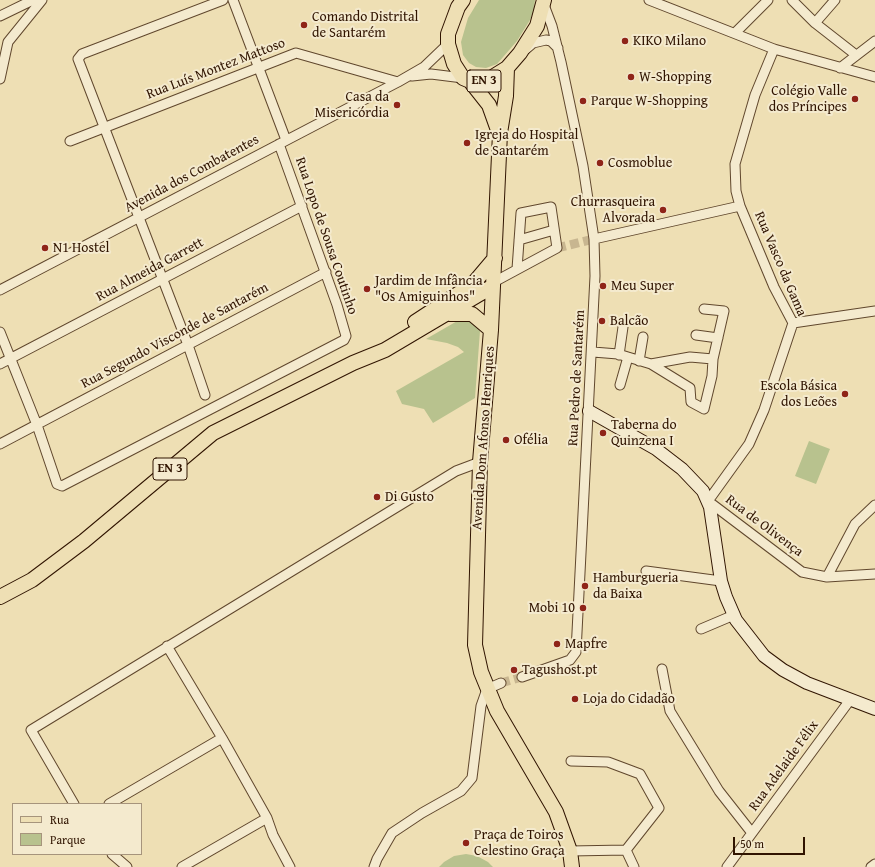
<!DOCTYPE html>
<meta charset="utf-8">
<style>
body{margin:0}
#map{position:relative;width:875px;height:867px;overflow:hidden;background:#eedfb4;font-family:"Gentium Book Plus",serif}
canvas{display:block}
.legend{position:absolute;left:12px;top:803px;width:130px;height:52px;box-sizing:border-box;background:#f4eace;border:1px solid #a6947c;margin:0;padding:5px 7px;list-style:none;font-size:12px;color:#301400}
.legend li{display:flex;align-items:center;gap:8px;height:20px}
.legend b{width:20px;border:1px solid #a6947c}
.scale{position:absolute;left:733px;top:837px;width:72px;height:18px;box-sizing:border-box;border:2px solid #301400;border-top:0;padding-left:5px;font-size:12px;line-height:14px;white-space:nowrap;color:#301400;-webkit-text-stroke:3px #f4eace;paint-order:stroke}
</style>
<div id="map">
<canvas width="875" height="867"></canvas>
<ul class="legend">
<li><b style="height:5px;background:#eedfb4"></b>Rua</li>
<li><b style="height:11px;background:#b8c28e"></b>Parque</li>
</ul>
<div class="scale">50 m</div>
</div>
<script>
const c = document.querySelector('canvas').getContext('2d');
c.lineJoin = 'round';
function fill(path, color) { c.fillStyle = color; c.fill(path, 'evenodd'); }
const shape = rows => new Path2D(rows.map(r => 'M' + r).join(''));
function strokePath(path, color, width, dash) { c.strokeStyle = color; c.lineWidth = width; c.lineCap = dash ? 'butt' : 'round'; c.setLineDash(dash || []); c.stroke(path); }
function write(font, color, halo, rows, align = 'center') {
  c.font = font + ' "Gentium Book Plus",serif'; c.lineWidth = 4; c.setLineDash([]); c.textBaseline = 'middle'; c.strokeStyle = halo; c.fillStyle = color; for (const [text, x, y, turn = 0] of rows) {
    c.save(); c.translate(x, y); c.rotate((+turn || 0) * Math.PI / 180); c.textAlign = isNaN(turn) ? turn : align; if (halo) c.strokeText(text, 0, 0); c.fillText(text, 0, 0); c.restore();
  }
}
fill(shape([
 [479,0,535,0,534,10,530,20,517,41,497,64,486,68,476,67,469,63,463,55,461,42,468,18],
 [468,319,477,324,480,331,475,398,433,423,424,409,402,404,396,391,464,352,458,347,447,343,426,339,459,320],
 [809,441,830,449,816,484,795,476],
 [466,854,477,856,488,862,493,867,439,867,444,862,454,856]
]), '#b8c28e');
strokePath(shape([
 [557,248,594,239],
 [501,683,522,677]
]), '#c8b690', 9, [9, 4.5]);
const street = shape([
 [233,0,286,140],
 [649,0,774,49,875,77],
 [792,0,815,23,856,55],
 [0,16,33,0],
 [815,23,835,0],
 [735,33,768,0],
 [526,49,533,43,546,40,551,41,558,48],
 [774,49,755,95,735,164,736,191,740,206,774,287,793,323,764,410,749,444,708,501,802,572,827,577,875,574],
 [840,68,875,41],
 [412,76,431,74,463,78],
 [0,79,8,42,42,0],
 [70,141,296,53,398,82],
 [594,239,740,206],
 [519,240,554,230],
 [494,282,557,248,551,207,521,213,517,269],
 [0,290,398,82,424,67,448,44],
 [793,323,875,311],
 [0,332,37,425,57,484,62,486,344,340,346,336,337,305,279,144],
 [696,335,718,338],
 [593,352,618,354,651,364,690,357,713,359,724,311,704,309],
 [619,355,623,327],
 [639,361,643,337],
 [0,364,302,206],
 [651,364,690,388,691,402,704,409,712,376,713,359],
 [620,385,628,357],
 [205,395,188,345,78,59,82,54,223,0],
 [0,444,326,272],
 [646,571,721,581],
 [827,577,855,524,875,505],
 [701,629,734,615],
 [662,669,670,711,719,791,752,833],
 [522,677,570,660,576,652,595,276,594,239,583,166,561,62,552,26,544,5],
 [222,738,267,818,273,835,290,867],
 [571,761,608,762,640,774,659,808,626,850],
 [74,804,31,730,456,471,480,462],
 [109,804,222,738,167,646],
 [570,851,626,850,634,867],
 [112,854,127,867],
 [182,867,267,818],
 [374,867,377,859,392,833,422,813,461,791,472,778,481,706,487,689,501,683],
 [727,867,850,700],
 [871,867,875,864]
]);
const secondary = shape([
 [589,411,656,449,682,469,703,491,710,507,721,581,726,597,736,620,764,656,783,670,807,683,875,709]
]);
const primary = shape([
 [463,0,458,7,448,34,448,44,454,64,463,78,470,81,481,82,491,78,507,68,520,53,537,26,544,0],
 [507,68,506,96,500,133,491,330,480,462,475,645,481,672,497,711,556,812,570,851,572,867],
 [470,81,489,105,499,133],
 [450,314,472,314,491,330],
 [415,322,473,284,495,258],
 [0,597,32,580,84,541,213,433,353,363,385,350,493,286]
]);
strokePath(street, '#60472d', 11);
strokePath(secondary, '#301400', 14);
strokePath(primary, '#301400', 16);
strokePath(street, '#f4eace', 9);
strokePath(secondary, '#f4eace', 12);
strokePath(primary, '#eedfb4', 14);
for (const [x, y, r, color] of [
 [304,25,4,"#8f2418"],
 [625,41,4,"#8f2418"],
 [631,77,4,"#8f2418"],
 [855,99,4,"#8f2418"],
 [583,101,4,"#8f2418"],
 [397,105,4,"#8f2418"],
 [467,143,4,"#8f2418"],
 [600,163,4,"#8f2418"],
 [663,210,4,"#8f2418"],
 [45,248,4,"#8f2418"],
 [603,286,4,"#8f2418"],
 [367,289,4,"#8f2418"],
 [602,321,4,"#8f2418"],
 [845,394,4,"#8f2418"],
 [603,433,4,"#8f2418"],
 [506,440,4,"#8f2418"],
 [377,497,4,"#8f2418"],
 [585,586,4,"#8f2418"],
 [583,608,4,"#8f2418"],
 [557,644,4,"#8f2418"],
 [514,670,4,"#8f2418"],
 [575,699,4,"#8f2418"],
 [466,843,4,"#8f2418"]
]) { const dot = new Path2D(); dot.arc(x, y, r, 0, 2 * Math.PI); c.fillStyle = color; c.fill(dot); strokePath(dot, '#f4eace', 1.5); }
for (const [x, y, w] of [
 [484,81,34],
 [170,469,34]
]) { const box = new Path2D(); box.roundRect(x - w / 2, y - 11, w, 22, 3); c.fillStyle = '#f4eace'; c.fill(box); strokePath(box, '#301400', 1); }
write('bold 13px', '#301400', null, [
 ["EN 3",484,81],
 ["EN 3",170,469]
]);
write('14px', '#301400', '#f4eace', [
 ["Comando Distrital",312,17],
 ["de Santarém",312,33],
 ["KIKO Milano",633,41],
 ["W-Shopping",639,77],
 ["Colégio Valle",847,91,"right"],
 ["dos Príncipes",847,107,"right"],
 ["Casa da",389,97,"right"],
 ["Misericórdia",389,113,"right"],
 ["Parque W-Shopping",591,101],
 ["Igreja do Hospital",475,135],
 ["de Santarém",475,151],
 ["Cosmoblue",608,163],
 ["Churrasqueira",655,202,"right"],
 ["Alvorada",655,218,"right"],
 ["N1 Hostel",53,248],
 ["Jardim de Infância",375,281],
 ["\"Os Amiguinhos\"",375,297],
 ["Meu Super",611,286],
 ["Balcão",610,321],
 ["Escola Básica",837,386,"right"],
 ["dos Leões",837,402,"right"],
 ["Taberna do",611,425],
 ["Quinzena I",611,441],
 ["Ofélia",514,440],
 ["Di Gusto",385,497],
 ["Hamburgueria",593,578],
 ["da Baixa",593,594],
 ["Mobi 10",575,608,"right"],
 ["Mapfre",565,644],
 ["Tagushost.pt",522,670],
 ["Loja do Cidadão",583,699],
 ["Praça de Toiros",474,835],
 ["Celestino Graça",474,851]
], 'left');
write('14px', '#301400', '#f4eace', [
 ["Rua Luís Montez Mattoso",216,69,-21],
 ["Avenida dos Combatentes",192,174,-28],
 ["Rua Lopo de Sousa Coutinho",326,236,71],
 ["Rua Vasco da Gama",780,264,67],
 ["Rua Almeida Garrett",150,270,-28],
 ["Rua Segundo Visconde de Santarém",175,336,-28],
 ["Rua Pedro de Santarém",577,378,-87],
 ["Avenida Dom Afonso Henriques",484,438,-86],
 ["Rua de Olivença",764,526,37],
 ["Rua Adelaide Félix",784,766,-54]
]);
</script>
